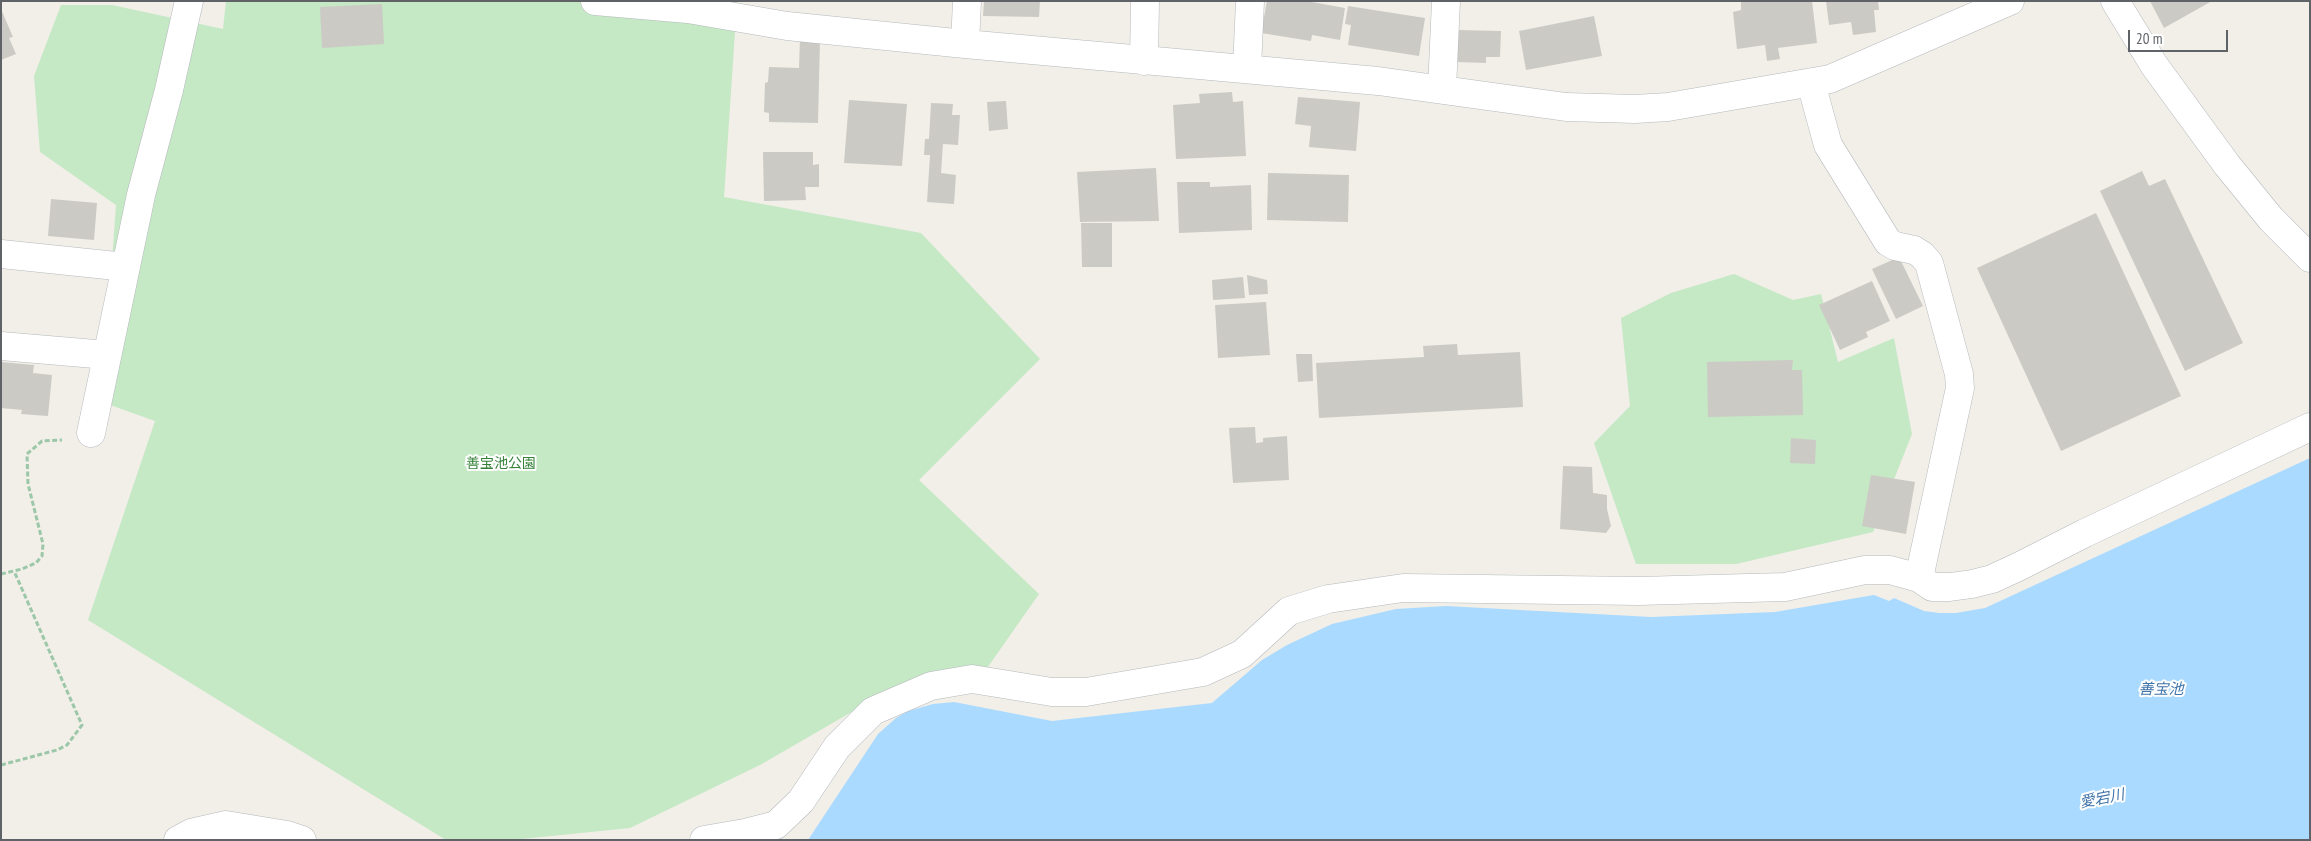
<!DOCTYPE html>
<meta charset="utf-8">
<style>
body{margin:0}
#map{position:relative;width:2311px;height:841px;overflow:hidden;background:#f1efe8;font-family:"PT Sans Narrow",sans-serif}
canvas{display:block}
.frame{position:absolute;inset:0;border:2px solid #5f6368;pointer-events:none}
.scale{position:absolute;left:2128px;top:30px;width:100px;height:22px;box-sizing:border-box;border:2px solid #5f6368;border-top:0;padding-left:6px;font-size:15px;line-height:18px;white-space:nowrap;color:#5f6368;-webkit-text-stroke:4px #fff;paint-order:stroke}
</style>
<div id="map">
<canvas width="2311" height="841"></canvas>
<div class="frame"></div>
<div class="scale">20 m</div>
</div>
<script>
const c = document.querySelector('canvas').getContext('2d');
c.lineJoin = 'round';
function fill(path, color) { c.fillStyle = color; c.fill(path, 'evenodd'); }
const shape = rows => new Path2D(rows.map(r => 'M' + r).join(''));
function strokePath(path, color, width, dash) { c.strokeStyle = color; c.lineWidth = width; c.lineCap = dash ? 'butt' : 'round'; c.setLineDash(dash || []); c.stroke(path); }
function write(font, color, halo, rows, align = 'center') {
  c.font = font + ' "PT Sans Narrow","Noto Sans JP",sans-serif'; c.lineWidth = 4; c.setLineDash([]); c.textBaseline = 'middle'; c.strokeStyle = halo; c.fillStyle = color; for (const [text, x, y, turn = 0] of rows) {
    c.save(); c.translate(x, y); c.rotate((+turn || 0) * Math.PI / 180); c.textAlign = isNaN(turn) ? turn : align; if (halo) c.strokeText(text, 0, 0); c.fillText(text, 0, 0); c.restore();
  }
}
fill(shape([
 [226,1,737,1,724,197,921,233,1040,359,919,480,1039,594,985,671,888,691,760,765,630,828,512,840,446,840,88,620,155,421,99,401,107,331,116,205,40,152,34,76,61,5,112,5,223,29],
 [1734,274,1793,300,1821,294,1838,362,1894,338,1912,434,1873,532,1736,564,1636,564,1594,443,1630,406,1621,318,1671,293]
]), '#c5e8c5');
fill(shape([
 [2310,458,2310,840,808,840,878,734,896,718,908,711,933,704,954,702,1052,721,1212,703,1262,660,1287,645,1332,624,1396,609,1446,606,1651,617,1775,612,1874,595,1889,601,1894,598,1924,611,1939,613,1956,613,1985,608]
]), '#aadaff');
fill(shape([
 [984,1,1040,1,1039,17,983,16],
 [1267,1,1306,1,1345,8,1340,40,1312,35,1311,41,1261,33],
 [1741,1,1812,1,1817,43,1778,48,1780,59,1767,61,1765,45,1737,49,1733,12,1741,10],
 [1826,1,1878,1,1879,10,1874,10,1876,32,1853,35,1851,22,1829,25],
 [2150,1,2212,1,2164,28],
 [382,4,384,44,322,48,320,7],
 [1348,6,1425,18,1419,56,1348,45,1351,25,1345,24],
 [1,9,13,37,9,38,16,54,1,60],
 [1594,16,1602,56,1526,70,1519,31],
 [1458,30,1501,31,1500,57,1486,57,1486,63,1457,62],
 [800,38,820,39,818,123,769,122,769,113,764,112,765,83,768,82,769,67,799,68],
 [1232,92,1233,102,1243,101,1246,156,1176,159,1173,105,1200,103,1199,94],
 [1298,97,1360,102,1356,151,1309,147,1311,126,1295,124],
 [849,100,907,104,902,166,844,163],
 [1006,101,1008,129,989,131,987,102],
 [931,103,953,104,952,115,960,115,958,145,943,144,941,173,956,175,954,204,927,202,930,155,924,155,925,139,929,139],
 [763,152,813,152,813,165,819,164,819,187,805,187,806,200,764,201],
 [1156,168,1159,221,1080,222,1077,172],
 [2142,171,2149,186,2165,179,2243,343,2185,371,2100,191],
 [1268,173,1349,175,1348,222,1267,220],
 [1177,182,1210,182,1210,187,1251,185,1252,230,1179,233],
 [51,199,97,203,94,240,48,236],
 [2096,213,2181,396,2061,451,1977,268],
 [1081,223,1112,223,1112,267,1082,267],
 [1899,257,1923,306,1896,319,1872,269],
 [1247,275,1267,280,1268,294,1249,295],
 [1243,277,1245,298,1213,300,1212,280],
 [1872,281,1890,321,1866,332,1868,337,1840,350,1819,305],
 [1266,302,1270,355,1218,358,1215,305],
 [1457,344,1458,355,1520,352,1523,407,1319,418,1316,363,1424,357,1423,346],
 [1296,354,1312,354,1313,381,1298,382],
 [1793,360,1792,370,1802,370,1803,415,1708,417,1707,362],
 [1,362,34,365,33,373,52,375,48,416,21,414,22,410,1,408],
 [1255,427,1256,443,1263,442,1263,438,1287,436,1289,480,1233,483,1229,428],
 [1791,438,1816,440,1815,464,1790,463],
 [1563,466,1592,467,1593,493,1607,495,1607,509,1611,526,1606,533,1560,529],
 [1871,475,1915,482,1906,534,1862,526]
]), '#cccac5');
const minor = shape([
 [595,1,688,9,787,26,965,44,1378,81,1566,107,1635,109,1668,107,1830,79,2010,1],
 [2115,1,2154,65,2227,165,2271,219,2310,258],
 [965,44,967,1],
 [1144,61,1145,1],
 [1247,68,1250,1],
 [1811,83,1828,145,1888,242,1895,246,1914,250,1922,255,1929,263,1959,374,1960,388,1919,578],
 [1442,89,1446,1],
 [1,254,126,267],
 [1,346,107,355],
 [91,433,141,195,169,90,189,1],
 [178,840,191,833,226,825,287,835,302,840],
 [704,840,745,833,776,825,801,801,837,747,873,711,931,686,972,679,1052,692,1086,692,1203,672,1242,654,1289,611,1328,599,1403,588,1639,591,1785,587,1865,570,1890,570,1919,578,1932,587,1950,587,1972,584,1992,579,2018,567,2085,533,2310,427]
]);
strokePath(minor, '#b5b8bc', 29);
strokePath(shape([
 [1,574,22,569,36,563,42,556,43,544,28,484,27,454,42,441,62,440],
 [1,765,57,750,67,745,82,725,14,571]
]), '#9cc7a9', 3, [5, 2.5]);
strokePath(minor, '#fff', 28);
write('14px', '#348238', '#fff', [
 ["善宝池公園",501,464]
]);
write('italic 15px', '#4174aa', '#fff', [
 ["善宝池",2161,690],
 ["愛宕川",2102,799,-11]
]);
</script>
